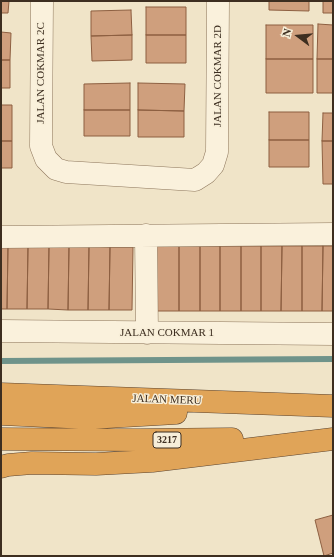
<!DOCTYPE html>
<style>
body{margin:0}
#map{position:relative;width:334px;height:557px;overflow:hidden;background:#f0e4c8;font-family:"Times New Roman",serif}
canvas{display:block}
.frame{position:absolute;inset:0;border:2px solid #3d2e20;pointer-events:none}
.north{position:absolute;left:278px;top:16px;width:40px;height:40px;-webkit-text-stroke:3px #f7eed8;paint-order:stroke;rotate:286deg;font-size:11px;font-weight:700;line-height:16px;text-align:center;color:#3d2e20}
.north::after{content:'';display:block;margin:auto;width:14px;height:18px;background:#3d2e20;clip-path:polygon(50% 0,100% 100%,50% 72%,0 100%)}
</style>
<div id="map">
<canvas width="334" height="557"></canvas>
<div class="frame"></div>
<div class="north">N</div>
</div>
<script>
const c = document.querySelector('canvas').getContext('2d');
c.lineJoin = 'round';
const shape = rows => new Path2D(rows.map(r => 'M' + r).join(''));
function strokePath(path, color, width, dash) { c.strokeStyle = color; c.lineWidth = width; c.lineCap = dash ? 'butt' : 'round'; c.setLineDash(dash || []); c.stroke(path); }
function fill(path, color) { c.fillStyle = color; c.fill(path, 'evenodd'); }
function write(font, color, halo, rows, align = 'center') {
  c.font = font + ' "Times New Roman",serif'; c.lineWidth = 3; c.setLineDash([]); c.textBaseline = 'middle'; c.strokeStyle = halo; c.fillStyle = color; for (const [text, x, y, turn = 0] of rows) {
    c.save(); c.translate(x, y); c.rotate((+turn || 0) * Math.PI / 180); c.textAlign = isNaN(turn) ? turn : align; if (halo) c.strokeText(text, 0, 0); c.fillText(text, 0, 0); c.restore();
  }
}
strokePath(shape([
 [1,361,333,359]
]), '#6f938a', 6);
const building = shape([
 [1,1,9,1,8,13,1,13,1,1],
 [269,1,309,1,309,11,269,10,269,1],
 [323,1,333,1,333,13,323,13,323,1],
 [146,7,186,7,186,35,146,35,146,7],
 [131,10,132,35,91,36,91,11,131,10],
 [318,24,333,25,333,59,317,59,318,24],
 [266,25,313,25,313,59,266,59,266,25],
 [1,32,11,33,10,60,1,60,1,32],
 [132,35,132,60,92,61,91,36,132,35],
 [146,35,186,35,186,63,146,63,146,35],
 [266,59,313,59,313,93,266,93,266,59],
 [317,59,333,59,333,93,317,93,317,59],
 [1,60,10,60,10,88,1,88,1,60],
 [130,83,130,110,84,110,84,84,130,83],
 [138,83,185,84,184,111,138,110,138,83],
 [1,105,12,105,12,141,1,141,1,105],
 [84,110,130,110,130,136,84,136,84,110],
 [138,110,184,111,184,137,138,137,138,110],
 [269,112,309,112,309,140,269,140,269,112],
 [323,113,333,113,333,141,322,141,323,113],
 [269,140,309,140,309,167,269,167,269,140],
 [1,141,12,141,12,168,1,168,1,141],
 [322,141,333,141,333,184,323,184,322,141],
 [1,245,8,245,7,309,1,309,1,245],
 [8,245,28,246,27,309,7,309,8,245],
 [28,246,49,246,48,309,27,309,28,246],
 [49,246,69,246,68,310,48,309,49,246],
 [69,246,89,246,88,310,68,310,69,246],
 [89,246,110,247,109,310,88,310,89,246],
 [155,246,179,246,179,311,155,311,155,246],
 [179,246,200,246,200,311,179,311,179,246],
 [200,246,220,246,220,311,200,311,200,246],
 [220,246,241,246,241,311,220,311,220,246],
 [241,246,261,246,261,311,241,311,241,246],
 [261,246,282,246,281,311,261,311,261,246],
 [282,246,302,246,302,311,281,311,282,246],
 [302,246,323,246,322,311,302,311,302,246],
 [323,246,333,246,333,311,322,311,323,246],
 [110,247,133,247,132,310,109,310,110,247],
 [333,515,333,553,324,556,315,520,333,515]
]);
fill(building, '#cf9f7d');
strokePath(building, '#8d5f41', 1);
const minor = shape([
 [42,1,41,146,46,159,56,169,66,172,195,180,206,173,213,165,217,152,218,1],
 [146,235,147,333],
 [1,237,333,234],
 [1,331,333,334]
]);
const highway = shape([
 [1,394,333,406],
 [1,414,89,418,176,413],
 [1,439,140,440,232,439],
 [1,467,8,465,32,463,96,464,152,461,333,439]
]);
strokePath(minor, '#8d765c', 23);
strokePath(highway, '#5b4430', 23);
strokePath(minor, '#faf1dc', 22);
strokePath(highway, '#e0a458', 22);
for (const [x, y, w] of [
 [167,440,28]
]) { const box = new Path2D(); box.roundRect(x - w / 2, y - 8, w, 16, 3); c.fillStyle = '#f7eed8'; c.fill(box); strokePath(box, '#3d2e20', 1); }
write('bold 10px', '#3d2e20', null, [
 ["3217",167,440]
]);
write('11px', '#3d2e20', '#f7eed8', [
 ["JALAN COKMAR 2C",41,73,-90],
 ["JALAN COKMAR 2D",218,76,-90],
 ["JALAN COKMAR 1",167,333],
 ["JALAN MERU",167,400,2]
]);
</script>
